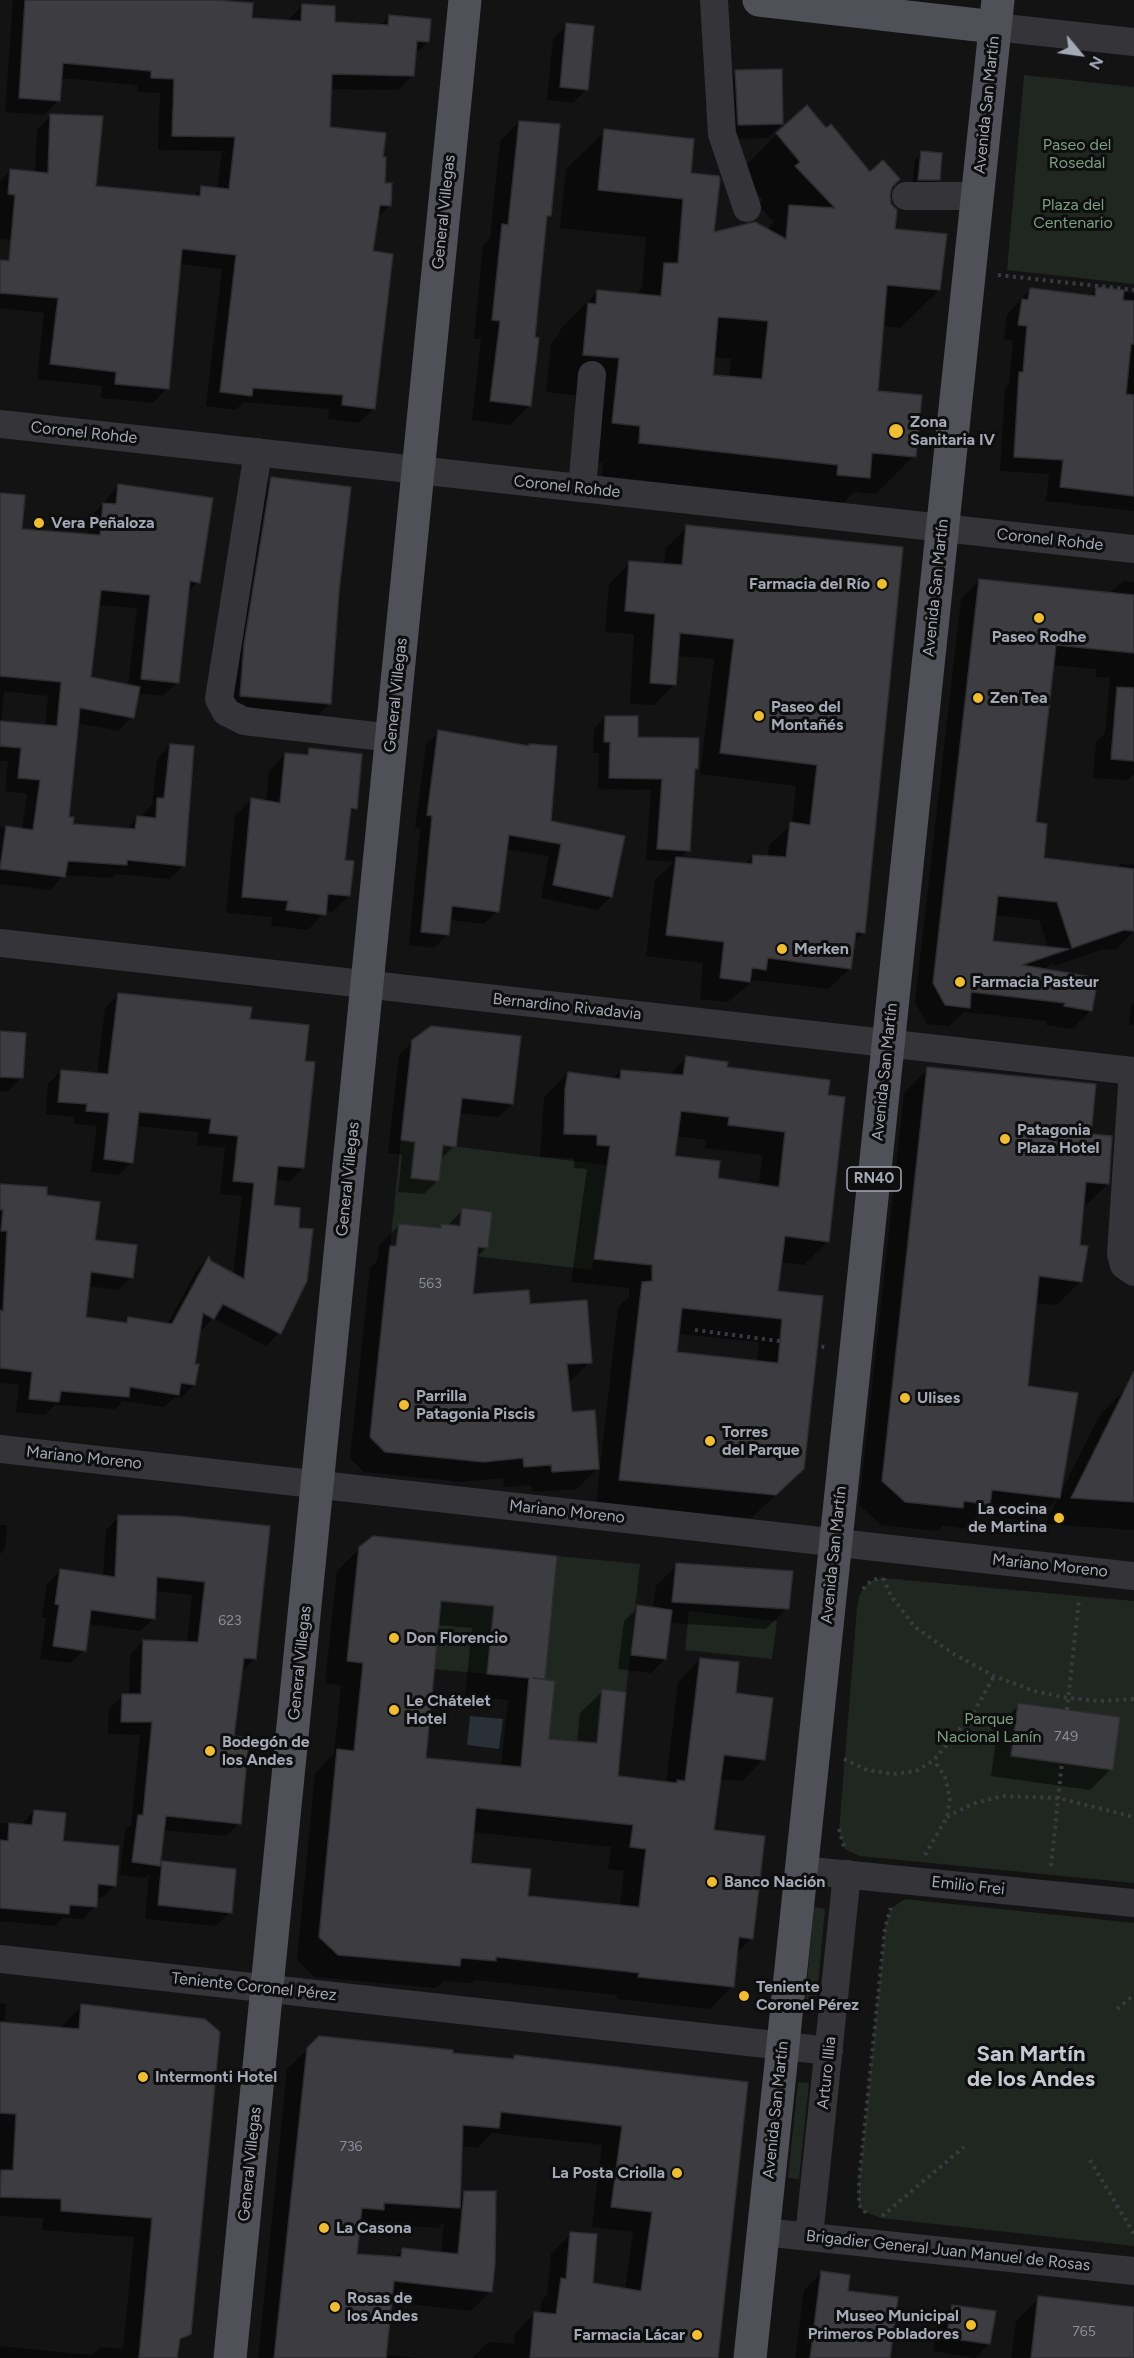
<!DOCTYPE html>
<meta charset="utf-8">
<style>
body{margin:0}
#map{position:relative;width:1134px;height:2358px;overflow:hidden;background:#131314;font-family:Figtree,sans-serif}
canvas{display:block}
.north{position:absolute;left:1050px;top:24px;width:60px;height:60px;-webkit-text-stroke:4px #0e0e0f;paint-order:stroke;rotate:119deg;font-size:16px;font-weight:700;line-height:24px;text-align:center;color:#a5a8b5}
.north::after{content:'';display:block;margin:auto;width:21px;height:27px;background:#a5a8b5;clip-path:polygon(50% 0,100% 100%,50% 72%,0 100%)}
</style>
<div id="map">
<canvas width="1134" height="2358"></canvas>
<div class="north">N</div>
</div>
<script>
const c = document.querySelector('canvas').getContext('2d');
c.lineJoin = 'round';
function fill(path, color) { c.fillStyle = color; c.fill(path, 'evenodd'); }
const shape = rows => new Path2D(rows.map(r => 'M' + r).join(''));
function strokePath(path, color, width, dash) { c.strokeStyle = color; c.lineWidth = width; c.lineCap = dash ? 'butt' : 'round'; c.setLineDash(dash || []); c.stroke(path); }
function write(font, color, halo, rows, align = 'center') {
  c.font = font + ' Figtree,sans-serif'; c.lineWidth = 6; c.setLineDash([]); c.textBaseline = 'middle'; c.strokeStyle = halo; c.fillStyle = color; for (const [text, x, y, turn = 0] of rows) {
    c.save(); c.translate(x, y); c.rotate((+turn || 0) * Math.PI / 180); c.textAlign = isNaN(turn) ? turn : align; if (halo) c.strokeText(text, 0, 0); c.fillText(text, 0, 0); c.restore();
  }
}
fill(shape([
 [1024,75,1134,87,1134,284,1007,270],
 [401,1140,607,1165,592,1270,390,1246],
 [557,1556,640,1564,626,1692,602,1690,597,1743,549,1739,555,1681,545,1680],
 [883,1578,1134,1601,1134,1883,859,1856,845,1849,839,1831,857,1608,859,1596,864,1587,872,1580],
 [354,1592,494,1606,487,1674,434,1669,440,1614,353,1605],
 [689,1611,777,1621,772,1659,685,1650],
 [905,1899,1134,1923,1134,2246,880,2218,863,2211,859,2205,859,2182,885,1928,890,1909],
 [814,1907,825,1909,816,2005,805,2004],
 [798,2082,809,2083,799,2179,788,2178]
]), '#1f2720');
fill(shape([
 [470,1716,503,1719,499,1749,467,1745]
]), '#293038');
fill(shape([
 [13,0,209,0,250,19,288,20,302,6,333,24,380,26,390,16,428,42,414,55,412,76,398,90,330,89,328,128,381,158,384,184,390,205,376,219,371,253,374,408,359,423,328,419,329,409,243,402,236,410,206,406,222,269,179,264,167,388,153,403,101,398,102,386,37,379,44,313,0,308,0,262,7,262,27,242,0,239,0,181,11,170,35,173,37,130,51,115,95,187,193,197,202,188,217,189,222,151,158,150,160,93,137,92,137,85,60,78,59,100,44,115,5,112],
 [567,25,587,89,573,103,547,100,553,39],
 [735,71,782,124,768,138,725,139,721,85],
 [519,122,550,216,545,221,529,406,510,425,472,420,481,339,474,339,483,245,490,238,500,141],
 [826,130,870,174,891,186,888,195,894,231,939,290,900,328,882,326,877,392,914,456,876,494,854,492,830,516,601,481,603,463,575,461,581,396,546,392,551,343,559,334,560,330,598,291,635,295,642,288,646,237,560,228,566,169,605,131,689,174,712,234,766,230,774,222,758,205,763,200,739,172,777,134],
 [713,357,731,359,729,378,711,377],
 [922,153,938,179,931,186,912,186,915,159],
 [1030,289,1089,297,1096,289,1134,294,1134,511,1046,501,1049,474,1000,471,1005,389,1009,384,1013,341,1004,339,1007,315],
 [271,479,337,592,330,704,309,724,220,717,250,500],
 [118,486,198,582,187,593,177,682,163,696,137,693,132,717,118,731,77,723,67,818,71,825,126,830,137,818,143,818,144,813,152,805,157,759,170,745,184,865,170,879,116,874,111,878,64,875,50,890,0,884,0,827,22,830,27,794,5,791,8,761,0,761,0,494,20,530,88,536,90,518],
 [98,605,137,608,128,686,89,679],
 [4,691,48,696,45,727,1,723],
 [687,527,901,548,864,932,853,943,850,968,829,989,754,980,728,1002,700,999,703,963,646,956,655,880,674,862,646,860,651,790,598,789,599,753,593,753,594,729,605,717,637,739,697,768,694,771,688,850,679,859,745,864,754,856,768,857,769,845,792,824,796,786,700,774,714,659,677,656,675,684,654,705,630,704,634,634,605,632,609,584,630,563,664,565,666,548],
 [980,580,1109,594,1123,581,1134,582,1134,774,1128,780,1093,778,1096,742,1105,733,1110,678,1096,677,1096,669,1052,665,1035,824,1042,859,1116,868,1120,864,1134,865,1134,931,1116,950,1104,949,1054,966,1053,963,1042,970,1091,1010,1072,1029,1046,1025,1047,1021,964,1012,949,1026,927,1024,915,1002,961,599],
 [994,915,1039,920,1048,948,991,942],
 [439,732,528,747,530,745,549,822,611,897,597,910,541,898,549,856,505,849,497,911,484,924,449,920,448,934,434,948,409,945,420,829,415,828,426,745],
 [309,750,355,808,349,814,344,862,349,896,332,912,325,911,308,930,271,926,272,917,226,913,235,816,251,800,266,802,269,771,285,754,303,756],
 [118,995,248,1020,303,1063,303,1168,290,1181,276,1180,273,1206,279,1333,266,1346,213,1318,200,1332,194,1365,194,1385,181,1398,175,1397,164,1407,123,1401,115,1409,55,1405,45,1415,16,1412,19,1385,0,1383,0,1187,45,1197,132,1277,118,1290,88,1286,84,1318,124,1324,129,1319,167,1325,196,1271,208,1259,233,1275,242,1196,220,1194,225,1148,197,1145,198,1132,136,1126,132,1162,118,1175,91,1172,97,1126,74,1124,74,1117,46,1114,48,1084,61,1071,97,1074,105,1008],
 [1134,1002,1134,1025,1129,1024,1131,1005],
 [0,1033,21,1078,7,1092,0,1091],
 [413,1041,512,1104,498,1117,458,1113,454,1146,440,1160,438,1180,424,1194,398,1192,402,1155,388,1153,399,1055],
 [686,1058,826,1096,828,1241,804,1265,780,1262,776,1293,821,1297,778,1493,751,1518,596,1504,618,1307,629,1297,629,1288,571,1282,587,1169,574,1168,574,1158,540,1157,544,1097,568,1073,613,1079,621,1071,669,1075],
 [676,1136,706,1140,705,1148,762,1155,759,1186,716,1180,673,1158],
 [678,1334,759,1342,757,1362,675,1353],
 [928,1069,1089,1135,1108,1184,1083,1208,1078,1246,1081,1281,1057,1305,1035,1303,1026,1387,1060,1494,1099,1417,1134,1379,1134,1530,1045,1524,1058,1498,1035,1521,978,1515,964,1529,943,1525,938,1531,881,1525,859,1505,904,1093],
 [463,1210,487,1247,475,1259,471,1296,529,1306,590,1362,568,1383,570,1413,597,1469,577,1489,532,1492,531,1485,504,1487,503,1478,462,1482,364,1472,350,1458,370,1268,377,1261,379,1246,399,1225,438,1229,442,1225,447,1226],
 [119,1517,177,1518,255,1659,241,1672,232,1737,239,1823,226,1836,163,1830,158,1867,163,1862,230,1912,216,1926,145,1919,149,1874,145,1878,120,1875,125,1830,131,1825,140,1735,108,1734,109,1709,123,1695,129,1696,130,1655,143,1641,187,1643,192,1595,155,1591,154,1618,140,1631,88,1624,84,1650,71,1663,40,1659,46,1618,42,1617,47,1584,61,1570,103,1577,106,1530],
 [0,1525,7,1525,5,1550,0,1554],
 [360,1548,555,1557,543,1678,541,1681,547,1740,577,1743,580,1713,603,1691,616,1778,666,1783,678,1682,700,1659,734,1695,764,1759,742,1781,720,1779,713,1832,752,1938,736,1954,732,1986,710,2009,617,1999,617,1995,475,1980,472,1983,444,1981,436,1988,315,1977,297,1960,315,1773,334,1754,341,1685,325,1683,337,1571],
 [438,1625,472,1628,465,1696,508,1700,501,1766,424,1759],
 [472,1832,611,1847,608,1869,624,1871,620,1907,527,1897,469,1865],
 [677,1565,787,1608,766,1629,669,1623,665,1659,651,1673,618,1669,624,1621,638,1607,653,1609,656,1586],
 [1019,1705,1111,1769,1090,1790,991,1776,998,1726],
 [34,1811,61,1843,115,1885,102,1898,96,1897,95,1906,83,1919,63,1918,54,1926,0,1921,0,1823,22,1823],
 [0,2003,6,2004,4,2024,62,2029,63,2025,82,2006,205,2021,189,2333,178,2344,176,2358,0,2358,0,2346,92,2355,101,2347,123,2349,134,2237,42,2230,43,2218,0,2216],
 [308,2049,451,2055,511,2060,515,2057,746,2084,716,2358,472,2358,488,2342,514,2344,515,2333,535,2313,540,2314,542,2300,547,2295,551,2254,571,2234,592,2284,625,2290,633,2232,592,2227,602,2145,492,2133,478,2148,461,2146,459,2199,465,2193,491,2291,471,2311,390,2302,385,2355,422,2358,258,2358,287,2069],
 [444,2222,441,2254,402,2250,394,2258,355,2255,358,2229,362,2230,369,2223,438,2228],
 [821,2273,846,2292,888,2358,795,2358,804,2290],
 [1039,2298,1134,2308,1134,2358,1011,2358,1016,2321],
 [952,2306,989,2344,975,2358,933,2351,938,2320]
]), '#0007');
const building = shape([
 [25,0,216,0,253,3,252,18,301,21,302,4,335,6,335,22,388,25,389,15,431,19,429,42,417,41,414,76,332,74,330,127,386,133,383,157,386,157,385,183,392,183,391,206,380,205,373,251,393,254,375,409,342,405,343,395,253,388,252,396,220,392,236,255,182,249,169,389,115,384,116,372,50,364,58,298,0,293,0,260,9,261,15,195,8,194,10,169,48,173,50,114,103,116,96,186,200,196,201,186,229,189,235,137,172,136,174,79,151,78,151,71,63,63,60,101,19,98,25,0],
 [566,23,594,26,588,90,560,87,566,23],
 [782,69,783,124,738,125,735,70,782,69],
 [807,105,826,128,831,124,870,172,883,160,900,179,892,187,890,195,891,204,897,210,895,229,947,234,940,290,887,285,878,391,922,395,916,457,872,453,870,478,837,475,838,465,639,443,640,426,612,423,619,358,583,355,588,303,596,304,597,290,661,296,664,263,678,263,683,199,598,190,604,129,694,139,691,173,719,176,720,180,714,232,755,222,786,239,789,205,835,208,795,166,800,162,776,133,807,105],
 [718,317,768,321,762,379,713,375,718,317],
 [519,121,560,124,551,216,547,216,535,337,539,338,531,406,490,401,500,321,492,320,502,224,508,225,519,121],
 [921,151,942,153,940,180,918,180,921,151],
 [1096,287,1124,290,1123,300,1134,301,1134,344,1131,344,1126,394,1134,395,1134,496,1060,487,1063,460,1014,457,1019,372,1023,372,1027,326,1018,325,1022,299,1028,300,1030,288,1095,296,1096,287],
 [271,477,351,487,339,592,331,704,240,696,244,644,271,477],
 [118,484,213,498,200,583,190,581,179,683,141,679,150,595,101,590,91,677,140,687,134,718,80,708,69,817,74,817,73,824,135,829,137,816,156,818,157,798,164,798,170,744,194,746,185,866,127,860,127,865,68,861,65,877,0,869,6,826,33,830,40,780,18,778,21,748,0,746,0,721,57,726,61,682,0,676,0,493,25,495,22,529,100,535,103,503,116,504,118,484],
 [686,525,903,547,865,933,856,932,851,969,768,958,766,970,752,968,750,982,720,978,724,942,666,935,676,857,752,864,753,855,786,857,790,822,810,825,817,765,720,753,734,639,680,633,676,685,650,683,655,614,625,611,629,561,682,565,686,525],
 [979,579,1134,595,1134,653,1056,645,1036,822,1047,824,1044,858,1134,869,1134,931,1124,930,1072,948,1057,902,998,896,993,941,1069,949,1022,965,1098,978,1092,1011,1064,1006,1065,1003,971,992,970,1008,945,1005,933,983,979,579],
 [1117,687,1134,688,1134,761,1111,759,1117,687],
 [605,716,638,716,638,737,699,738,698,769,695,769,690,851,657,849,662,779,609,778,610,742,604,742,605,716],
 [438,730,529,746,529,744,557,746,551,821,625,836,612,897,553,885,561,844,509,835,499,912,452,906,449,935,421,932,432,816,427,815,438,730],
 [309,748,362,754,357,809,351,808,345,860,354,861,350,896,328,894,326,915,286,910,288,901,242,897,251,798,280,803,285,753,308,755,309,748],
 [118,993,252,1007,250,1019,309,1025,305,1061,315,1062,304,1168,278,1166,274,1205,300,1208,299,1228,313,1229,307,1281,281,1334,223,1304,214,1319,203,1313,195,1364,199,1364,195,1385,181,1383,179,1395,130,1387,129,1397,61,1391,59,1402,29,1399,32,1372,0,1368,0,1310,3,1311,7,1231,1,1231,3,1210,0,1210,0,1184,47,1187,47,1195,100,1202,95,1240,137,1245,133,1278,91,1272,86,1317,127,1323,128,1317,172,1324,209,1256,211,1261,244,1279,254,1183,233,1181,238,1136,209,1133,211,1119,139,1112,133,1163,104,1159,109,1113,86,1111,87,1104,58,1102,61,1070,108,1074,118,993],
 [431,1026,521,1036,513,1104,462,1098,456,1147,443,1145,439,1181,411,1178,415,1142,401,1140,412,1040,431,1026],
 [0,1031,26,1033,23,1078,0,1077,0,1031],
 [686,1056,728,1062,727,1067,830,1080,828,1095,845,1097,829,1242,785,1236,778,1291,823,1296,804,1469,776,1495,619,1480,642,1282,652,1281,652,1265,594,1259,610,1146,597,1145,597,1135,564,1134,565,1089,568,1072,620,1079,621,1070,683,1075,686,1056],
 [681,1111,729,1117,728,1125,785,1132,779,1187,718,1178,720,1161,675,1156,681,1111],
 [682,1308,782,1319,778,1363,677,1352,682,1308],
 [927,1067,1096,1084,1091,1134,1112,1136,1109,1184,1086,1182,1080,1245,1088,1246,1082,1282,1039,1276,1028,1386,1078,1393,1060,1498,992,1490,990,1505,964,1501,963,1508,905,1502,882,1481,927,1067],
 [462,1208,492,1212,488,1248,478,1247,473,1294,529,1290,530,1304,587,1300,592,1363,567,1364,572,1412,595,1410,599,1469,552,1472,551,1465,524,1467,523,1458,483,1462,385,1452,370,1437,390,1246,396,1246,399,1224,441,1228,441,1224,460,1226,462,1208],
 [1134,1371,1134,1502,1071,1498,1134,1371],
 [118,1515,177,1516,270,1526,256,1659,244,1658,234,1736,249,1738,241,1824,166,1816,160,1866,132,1862,138,1815,143,1815,152,1722,121,1722,122,1694,141,1694,143,1640,198,1642,205,1582,157,1577,155,1619,91,1610,86,1651,53,1646,59,1605,55,1604,60,1569,115,1577,118,1515],
 [373,1536,557,1556,545,1679,533,1678,555,1681,549,1739,597,1743,602,1689,626,1692,618,1776,677,1783,677,1780,685,1781,700,1658,739,1662,736,1693,773,1698,765,1760,724,1755,714,1830,765,1836,753,1939,739,1937,734,1987,638,1977,639,1973,496,1957,496,1961,461,1958,460,1966,338,1955,319,1937,337,1749,354,1751,363,1663,347,1661,359,1547,373,1536],
 [441,1601,494,1606,487,1674,529,1678,521,1767,426,1758,441,1601],
 [476,1808,633,1825,630,1847,646,1849,639,1907,528,1896,531,1869,471,1863,476,1808],
 [676,1563,793,1571,789,1609,672,1602,676,1563],
 [637,1605,672,1610,666,1659,631,1655,637,1605],
 [1018,1703,1120,1717,1113,1770,1011,1756,1018,1703],
 [34,1810,66,1813,63,1841,119,1846,116,1886,98,1884,97,1907,70,1905,69,1914,0,1908,0,1840,8,1841,9,1823,32,1825,34,1810],
 [162,1861,236,1869,232,1913,158,1905,162,1861],
 [81,2004,205,2019,220,2032,191,2334,180,2339,177,2358,139,2358,152,2218,61,2211,61,2199,0,2197,1,2170,13,2170,16,2114,0,2113,0,2022,79,2029,81,2004],
 [319,2036,453,2050,453,2053,514,2059,514,2055,748,2082,718,2358,530,2358,534,2312,556,2314,561,2278,566,2279,570,2232,597,2234,593,2283,641,2291,652,2212,611,2207,622,2126,501,2112,499,2128,463,2125,460,2208,384,2203,384,2210,362,2208,357,2254,401,2257,402,2248,458,2254,464,2191,496,2191,495,2264,492,2292,394,2281,386,2358,274,2358,307,2048,319,2036],
 [821,2271,850,2275,848,2291,898,2297,890,2358,810,2358,821,2271],
 [1038,2296,1134,2307,1134,2358,1031,2358,1038,2296],
 [952,2305,996,2311,990,2344,946,2338,952,2305]
]);
fill(building, '#3d3d41');
strokePath(building, '#2d2d30', 1.5);
strokePath(shape([
 [998,275,1134,290],
 [802,714,860,721],
 [695,1330,825,1347],
 [883,1578,891,1596,915,1627,952,1653,994,1676,1034,1691,1068,1698,1100,1701,1134,1699],
 [863,1589,872,1580,882,1578],
 [1067,1710,1079,1599],
 [844,1759,867,1770,893,1774,916,1771,934,1760,952,1739,975,1710,994,1676],
 [947,1817,972,1804,1002,1796,1058,1798,1134,1817],
 [839,1829,844,1847],
 [925,1855,947,1817,950,1798,945,1777,934,1760],
 [1051,1866,1062,1762],
 [1117,2009,1134,1995],
 [1090,2160,1134,2234],
 [866,2213,859,2205,859,2182,885,1928,891,1908],
 [882,2216,964,2147]
]), '#3a3b40', 4, [3, 4.5]);
strokePath(shape([
 [714,0,722,134,747,208],
 [995,27,1134,42],
 [906,196,978,196],
 [0,424,1134,549],
 [258,452,219,699,226,712,244,721,392,738],
 [582,488,592,375],
 [0,943,1134,1071],
 [1133,1071,1121,1254,1124,1265,1134,1272],
 [0,1449,1134,1576],
 [801,1870,1134,1903],
 [0,1959,829,2051],
 [763,2232,1134,2271],
 [809,2236,847,1874]
]), '#343439', 28);
strokePath(shape([
 [759,0,995,27],
 [230,2358,465,0],
 [750,2358,998,0]
]), '#505158', 33);
for (const [x, y, r, color] of [
 [896,431,8,"#eebd32"],
 [39,523,6,"#eebd32"],
 [882,584,6,"#eebd32"],
 [1039,618,6,"#eebd32"],
 [978,698,6,"#eebd32"],
 [759,716,6,"#eebd32"],
 [782,949,6,"#eebd32"],
 [960,982,6,"#eebd32"],
 [1005,1139,6,"#eebd32"],
 [905,1398,6,"#eebd32"],
 [404,1405,6,"#eebd32"],
 [710,1441,6,"#eebd32"],
 [1059,1518,6,"#eebd32"],
 [394,1638,6,"#eebd32"],
 [394,1710,6,"#eebd32"],
 [210,1751,6,"#eebd32"],
 [712,1882,6,"#eebd32"],
 [744,1996,6,"#eebd32"],
 [143,2077,6,"#eebd32"],
 [677,2173,6,"#eebd32"],
 [324,2228,6,"#eebd32"],
 [335,2307,6,"#eebd32"],
 [971,2325,6,"#eebd32"],
 [697,2335,6,"#eebd32"]
]) { const dot = new Path2D(); dot.arc(x, y, r, 0, 2 * Math.PI); c.fillStyle = color; c.fill(dot); strokePath(dot, '#0e0e0f', 2); }
write('14px', '#8b8d98', null, [
 ["563",430,1284],
 ["623",230,1621],
 ["749",1066,1737],
 ["736",351,2147],
 ["765",1084,2332]
]);
for (const [x, y, w] of [
 [874,1179,54]
]) { const box = new Path2D(); box.roundRect(x - w / 2, y - 12, w, 24, 4.5); c.fillStyle = '#0e0e0f'; c.fill(box); strokePath(box, '#a5a8b5', 1.5); }
write('bold 15px', '#a5a8b5', null, [
 ["RN40",874,1179]
]);
write('16px', '#a5a8b5', '#0e0e0f', [
 ["Avenida San Martín",987,105,-84],
 ["General Villegas",444,212,-84],
 ["Coronel Rohde",84,433,6],
 ["Coronel Rohde",567,487,6],
 ["Coronel Rohde",1050,540,6],
 ["Avenida San Martín",936,588,-84],
 ["General Villegas",396,695,-84],
 ["Bernardino Rivadavia",567,1007,6],
 ["Avenida San Martín",885,1072,-84],
 ["General Villegas",348,1179,-84],
 ["Mariano Moreno",84,1458,6],
 ["Mariano Moreno",567,1512,6],
 ["Avenida San Martín",834,1555,-84],
 ["Mariano Moreno",1050,1566,6],
 ["General Villegas",300,1663,-84],
 ["Emilio Frei",968,1886,6],
 ["Teniente Coronel Pérez",254,1987,6],
 ["Arturo Illia",827,2073,-84],
 ["Avenida San Martín",776,2110,-84],
 ["General Villegas",250,2164,-84],
 ["Brigadier General Juan Manuel de Rosas",948,2251,6]
]);
write('16px', '#7c9f81', '#0e0e0f', [
 ["Paseo del",1077,145],
 ["Rosedal",1077,163],
 ["Plaza del",1073,205],
 ["Centenario",1073,223],
 ["Parque",989,1719],
 ["Nacional Lanín",989,1737]
]);
write('bold 16px', '#a5a8b5', '#0e0e0f', [
 ["Zona",910,422],
 ["Sanitaria IV",910,440],
 ["Vera Peñaloza",51,523],
 ["Farmacia del Río",870,584,"right"],
 ["Paseo Rodhe",1039,637,"center"],
 ["Zen Tea",990,698],
 ["Paseo del",771,707],
 ["Montañés",771,725],
 ["Merken",794,949],
 ["Farmacia Pasteur",972,982],
 ["Patagonia",1017,1130],
 ["Plaza Hotel",1017,1148],
 ["Parrilla",416,1396],
 ["Patagonia Piscis",416,1414],
 ["Ulises",917,1398],
 ["Torres",722,1432],
 ["del Parque",722,1450],
 ["La cocina",1047,1509,"right"],
 ["de Martina",1047,1527,"right"],
 ["Don Florencio",406,1638],
 ["Le Chátelet",406,1701],
 ["Hotel",406,1719],
 ["Bodegón de",222,1742],
 ["los Andes",222,1760],
 ["Banco Nación",724,1882],
 ["Teniente",756,1987],
 ["Coronel Pérez",756,2005],
 ["Intermonti Hotel",155,2077],
 ["La Posta Criolla",665,2173,"right"],
 ["La Casona",336,2228],
 ["Rosas de",347,2298],
 ["los Andes",347,2316],
 ["Museo Municipal",959,2316,"right"],
 ["Primeros Pobladores",959,2334,"right"],
 ["Farmacia Lácar",685,2335,"right"]
], 'left');
write('bold 22px', '#c5c8d1', '#0e0e0f', [
 ["San Martín",1031,2055],
 ["de los Andes",1031,2080]
]);
</script>
